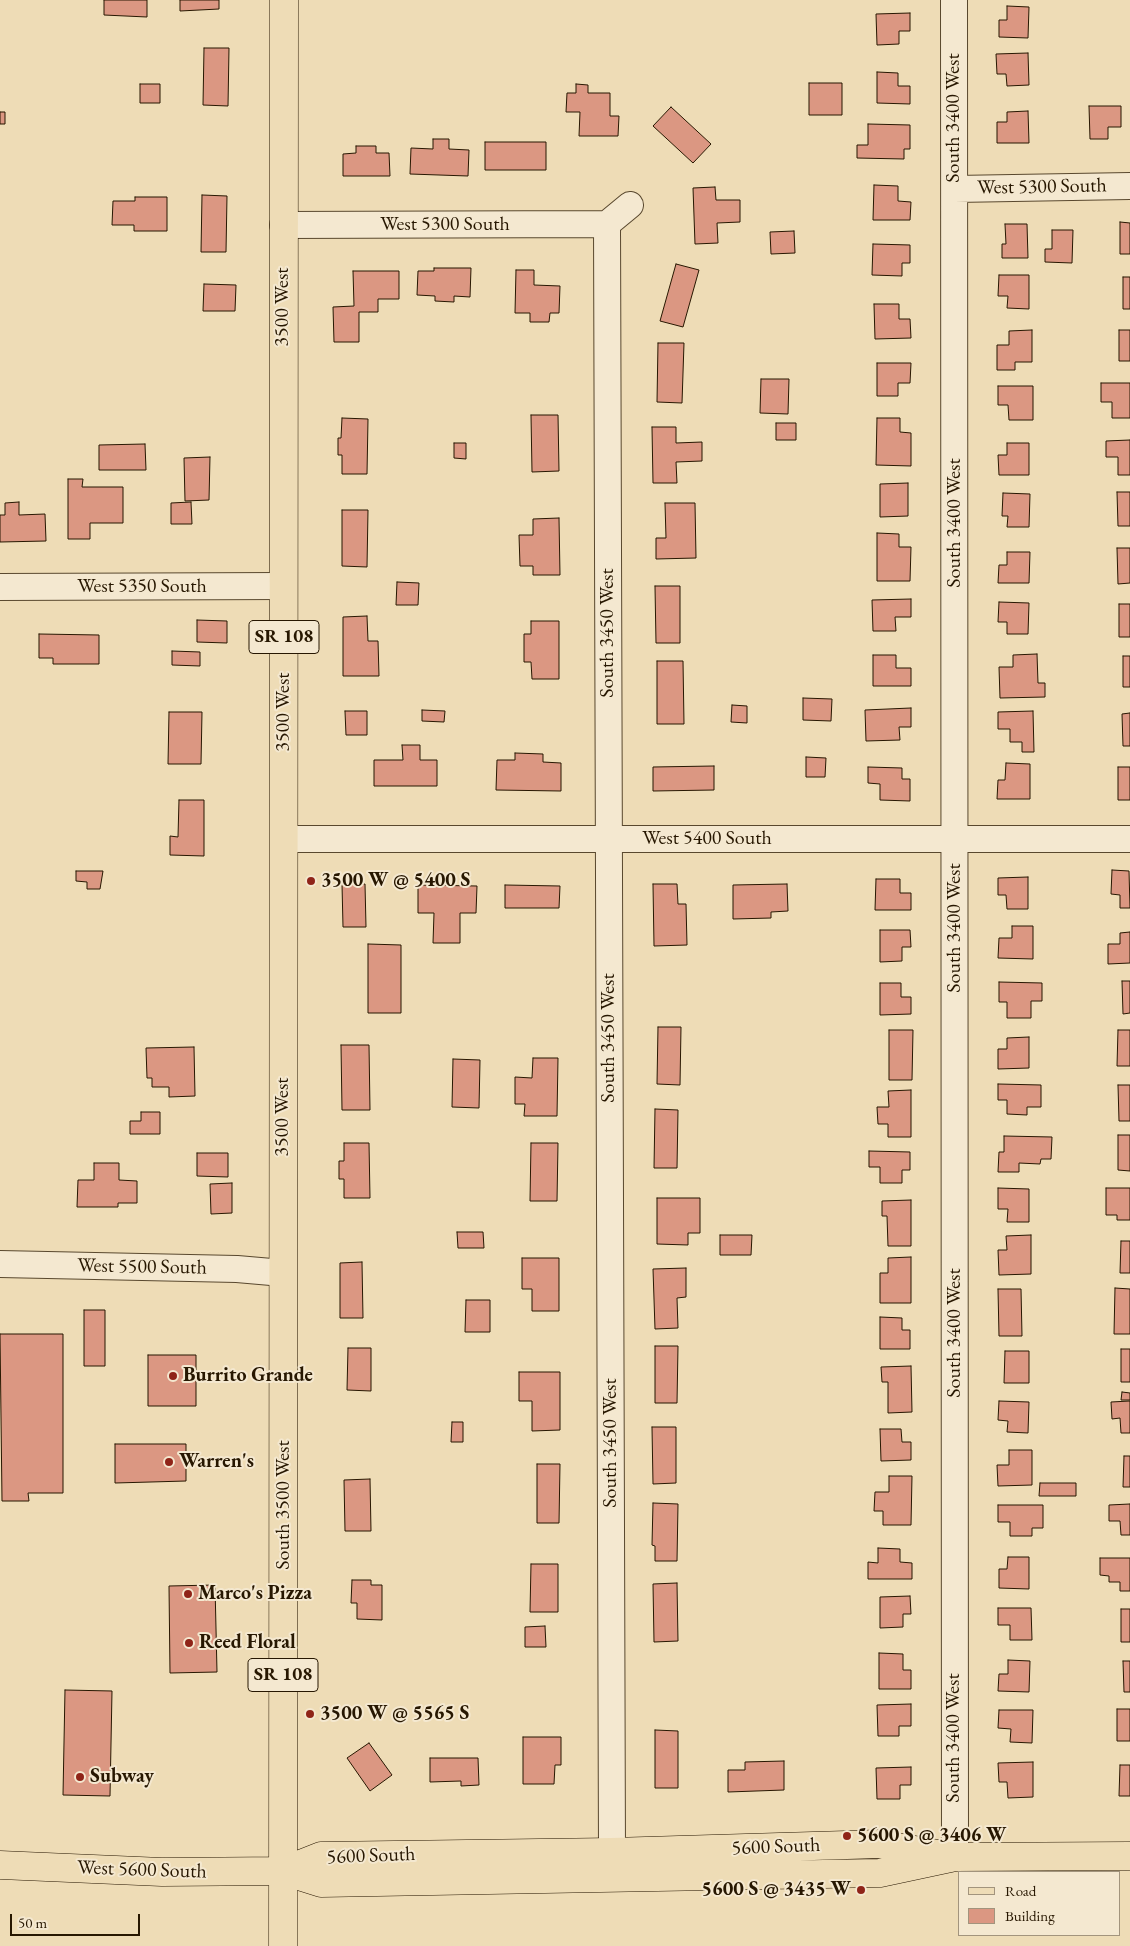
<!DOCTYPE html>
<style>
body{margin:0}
#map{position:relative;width:1130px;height:1946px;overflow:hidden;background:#eedcb6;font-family:"EB Garamond",serif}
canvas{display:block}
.legend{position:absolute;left:958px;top:1871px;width:162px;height:65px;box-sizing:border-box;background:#f4e8d0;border:1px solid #a2947d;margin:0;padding:6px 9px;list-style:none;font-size:15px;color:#271701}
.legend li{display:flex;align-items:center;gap:10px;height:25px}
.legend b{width:25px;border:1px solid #a2947d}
.scale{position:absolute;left:10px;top:1914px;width:130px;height:22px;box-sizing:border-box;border:2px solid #271701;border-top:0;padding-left:6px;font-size:15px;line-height:18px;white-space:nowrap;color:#271701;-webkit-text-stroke:4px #f4e8d0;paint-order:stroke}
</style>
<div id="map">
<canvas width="1130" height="1946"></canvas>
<ul class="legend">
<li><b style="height:6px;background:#eedcb6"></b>Road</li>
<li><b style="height:14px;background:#db9782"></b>Building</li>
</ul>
<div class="scale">50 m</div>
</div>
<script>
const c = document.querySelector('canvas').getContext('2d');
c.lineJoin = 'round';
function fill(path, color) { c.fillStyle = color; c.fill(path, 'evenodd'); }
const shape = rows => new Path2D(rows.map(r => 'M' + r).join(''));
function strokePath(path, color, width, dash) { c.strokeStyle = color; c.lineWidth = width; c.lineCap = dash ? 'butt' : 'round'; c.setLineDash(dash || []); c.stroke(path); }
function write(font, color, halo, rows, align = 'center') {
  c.font = font + ' "EB Garamond",serif'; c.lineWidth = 4; c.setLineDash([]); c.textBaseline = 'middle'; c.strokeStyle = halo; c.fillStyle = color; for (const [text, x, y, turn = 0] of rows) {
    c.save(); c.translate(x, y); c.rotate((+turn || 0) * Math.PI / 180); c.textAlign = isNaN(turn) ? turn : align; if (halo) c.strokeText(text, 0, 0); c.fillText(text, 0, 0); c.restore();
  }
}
const building = shape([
 [104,0,147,0,147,17,104,15,104,0],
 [180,0,219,0,219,9,180,11,180,0],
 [1007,6,1029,7,1028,38,999,37,999,20,1007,20,1007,6],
 [910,13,910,31,899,31,899,44,877,45,876,14,910,13],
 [204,48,229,48,228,106,203,105,204,48],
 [1028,53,1029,85,1007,86,1006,74,997,74,996,54,1028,53],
 [877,72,898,73,898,86,910,86,910,104,877,103,877,72],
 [809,83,842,83,842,115,809,115,809,83],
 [140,84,160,84,160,103,140,103,140,84],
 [576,84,588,85,588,93,610,93,610,116,619,116,618,136,579,136,580,112,566,112,567,93,576,93,576,84],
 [1089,106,1121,106,1121,127,1108,127,1108,139,1090,139,1089,106],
 [671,107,711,144,693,163,653,126,671,107],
 [1028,111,1029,143,997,143,997,122,1007,122,1007,112,1028,111],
 [0,112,5,112,5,124,0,124,0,112],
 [868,124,910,125,910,149,904,149,904,159,857,158,857,145,868,145,868,124],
 [433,139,449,139,449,149,469,150,468,176,410,174,411,148,433,149,433,139],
 [485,142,546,142,546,170,485,170,485,142],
 [356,146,376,146,376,153,389,153,390,176,343,176,343,154,356,153,356,146],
 [874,185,898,186,898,201,911,202,910,220,873,220,874,185],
 [715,187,716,200,740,200,740,222,717,223,718,243,695,244,693,188,715,187],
 [202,195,227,196,226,252,201,252,202,195],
 [135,197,167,197,167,231,134,231,134,225,112,225,113,201,135,201,135,197],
 [1120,222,1130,223,1130,254,1120,254,1120,222],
 [1005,224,1027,224,1028,258,1002,258,1002,244,1006,244,1005,224],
 [1052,230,1073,230,1072,263,1045,262,1045,249,1052,249,1052,230],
 [794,231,795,253,771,254,770,232,794,231],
 [873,244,910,245,910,263,902,263,902,276,872,275,873,244],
 [676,264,699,270,683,327,660,321,676,264],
 [434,268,471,268,470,297,454,296,454,302,435,301,435,296,417,295,418,271,434,271,434,268],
 [516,270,534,270,534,285,560,286,559,313,550,313,549,322,530,322,530,313,515,313,516,270],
 [353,271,399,271,399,299,378,299,378,312,359,312,359,342,334,342,333,307,354,306,353,271],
 [999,275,1029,275,1029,309,1007,308,1008,296,998,296,999,275],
 [1123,277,1130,277,1130,309,1123,309,1123,277],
 [204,284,236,285,235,311,203,311,204,284],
 [874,304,899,304,899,319,910,319,911,338,875,339,874,304],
 [1032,330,1032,362,1015,362,1015,370,997,370,997,345,1009,345,1009,331,1032,330],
 [1119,330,1130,330,1130,361,1119,361,1119,330],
 [658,343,684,343,682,403,657,402,658,343],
 [877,363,911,363,910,383,898,383,898,396,877,396,877,363],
 [761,379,789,379,788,414,760,413,761,379],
 [1101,383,1130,383,1130,418,1112,418,1112,402,1101,402,1101,383],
 [998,386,1033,386,1033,420,1009,420,1008,405,998,405,998,386],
 [531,415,558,415,559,471,532,472,531,415],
 [342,418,368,419,367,474,342,474,342,455,338,455,338,438,341,438,342,418],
 [877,418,900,418,900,432,911,433,911,466,876,465,877,418],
 [776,423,796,423,796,440,776,440,776,423],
 [652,427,676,427,676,443,702,442,702,461,676,462,677,483,653,483,652,427],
 [1130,440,1130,475,1118,475,1118,457,1106,457,1106,441,1130,440],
 [454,443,466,443,466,459,454,458,454,443],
 [1007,443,1029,443,1029,475,999,475,998,455,1007,455,1007,443],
 [145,444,146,470,99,470,99,445,145,444],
 [210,457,209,500,185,501,184,458,210,457],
 [68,479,83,479,82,487,123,487,123,523,90,523,90,539,68,539,68,479],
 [908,483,908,516,880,517,880,484,908,483],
 [1117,492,1130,492,1130,526,1118,526,1117,492],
 [1003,493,1030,494,1029,527,1007,527,1008,516,1002,516,1003,493],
 [19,502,19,515,45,514,46,541,0,542,0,515,5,515,5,503,19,502],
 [191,502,192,524,171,524,171,503,191,502],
 [665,503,695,503,696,558,656,559,656,538,666,538,665,503],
 [342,510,368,510,367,567,342,566,342,510],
 [559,518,560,575,533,575,533,566,520,566,519,535,533,535,533,519,559,518],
 [877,533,899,534,899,547,911,547,910,581,877,581,877,533],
 [1117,548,1130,548,1130,583,1118,584,1117,548],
 [1007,552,1030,552,1029,583,998,583,999,565,1007,565,1007,552],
 [397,582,419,583,418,605,396,605,397,582],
 [655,586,680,586,680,643,656,643,655,586],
 [911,599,911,617,895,617,896,631,873,631,872,600,911,599],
 [999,602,1029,603,1028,634,1007,634,1007,622,998,622,999,602],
 [1119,604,1130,604,1130,637,1119,637,1119,604],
 [367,616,368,641,378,641,379,676,343,676,343,617,367,616],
 [197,620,227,621,227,643,197,642,197,620],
 [531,621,559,621,559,679,532,679,531,662,524,662,524,634,531,634,531,621],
 [39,634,99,635,99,664,53,664,53,658,39,658,39,634],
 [172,651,200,652,200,666,172,665,172,651],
 [1037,654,1038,683,1045,683,1045,697,1000,698,999,667,1013,667,1013,655,1037,654],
 [873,655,896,655,896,668,911,668,911,686,873,686,873,655],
 [1123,656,1130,656,1130,687,1123,687,1123,656],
 [657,661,683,661,684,724,657,724,657,661],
 [803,698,832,699,831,721,803,720,803,698],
 [732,705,747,706,747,723,731,722,732,705],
 [911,708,911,727,899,727,900,740,866,741,865,710,911,708],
 [422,710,445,711,444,722,422,721,422,710],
 [345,711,367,711,367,735,346,735,345,711],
 [1033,711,1034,752,1022,752,1022,742,1010,742,1010,729,998,729,998,712,1033,711],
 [169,712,202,712,201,764,168,764,169,712],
 [1130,713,1130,746,1123,746,1122,714,1130,713],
 [402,745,420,745,420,760,437,760,437,786,374,786,374,760,403,760,402,745],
 [515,753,543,754,543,762,561,763,561,791,496,790,497,760,515,760,515,753],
 [806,757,826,758,825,777,806,777,806,757],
 [1006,763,1030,764,1030,799,997,799,998,780,1005,780,1006,763],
 [714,766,714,790,653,791,653,767,714,766],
 [868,767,902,768,902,779,910,779,910,801,880,800,880,784,868,783,868,767],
 [1118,767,1130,767,1130,800,1118,800,1118,767],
 [179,800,204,800,204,856,170,855,170,836,178,837,179,800],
 [1112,870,1129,871,1130,908,1120,908,1120,895,1111,894,1112,870],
 [76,871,103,871,100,889,87,889,87,882,76,881,76,871],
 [1028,877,1028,909,1007,909,1006,895,998,895,998,878,1028,877],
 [876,879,900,879,900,893,911,893,911,910,875,910,876,879],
 [342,884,365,884,366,927,343,927,342,884],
 [653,884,677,884,678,904,686,904,687,945,654,946,653,884],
 [787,884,788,911,771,912,771,918,733,919,733,885,787,884],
 [418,885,477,886,476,913,460,913,460,943,433,943,434,913,418,913,418,885],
 [505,885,560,886,559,908,505,908,505,885],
 [1012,926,1033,926,1033,959,998,958,999,938,1012,938,1012,926],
 [880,930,910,930,911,947,902,947,902,961,880,962,880,930],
 [1130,932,1130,963,1108,964,1108,944,1120,944,1120,933,1130,932],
 [368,944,401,945,401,1013,368,1013,368,944],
 [1122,981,1130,981,1130,1013,1123,1014,1122,981],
 [999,982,1042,983,1042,1001,1031,1001,1031,1018,1007,1018,1007,1002,999,1002,999,982],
 [880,983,901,983,901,997,911,997,911,1014,880,1015,880,983],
 [658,1027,681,1027,680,1085,657,1084,658,1027],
 [889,1030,913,1030,912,1080,889,1080,889,1030],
 [1118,1030,1130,1030,1130,1066,1117,1066,1118,1030],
 [1029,1037,1029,1068,998,1069,998,1049,1007,1049,1007,1038,1029,1037],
 [341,1045,369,1045,370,1110,342,1110,341,1045],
 [194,1047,195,1096,169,1097,169,1087,152,1087,152,1078,147,1078,146,1048,194,1047],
 [533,1058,558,1058,557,1116,524,1116,525,1104,515,1104,515,1077,532,1078,533,1058],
 [453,1059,480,1060,479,1108,452,1107,453,1059],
 [998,1084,1041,1085,1041,1107,1027,1107,1027,1115,1007,1114,1007,1100,998,1100,998,1084],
 [1118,1085,1130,1085,1130,1121,1119,1121,1118,1085],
 [911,1090,911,1137,888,1137,888,1124,878,1124,877,1107,889,1107,888,1091,911,1090],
 [655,1109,678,1110,677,1168,654,1168,655,1109],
 [141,1112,160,1112,160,1134,130,1134,130,1121,141,1121,141,1112],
 [1118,1135,1130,1135,1130,1171,1118,1170,1118,1135],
 [1004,1136,1052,1137,1051,1159,1041,1159,1040,1164,1019,1163,1019,1172,998,1172,999,1152,1004,1152,1004,1136],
 [344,1143,369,1143,370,1198,344,1198,344,1179,339,1179,339,1161,344,1161,344,1143],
 [531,1143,558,1143,557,1201,530,1201,531,1143],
 [869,1151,910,1152,910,1170,902,1170,902,1183,880,1183,880,1167,869,1167,869,1151],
 [197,1153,228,1153,228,1177,197,1176,197,1153],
 [94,1163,119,1163,119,1180,137,1181,137,1203,118,1203,118,1207,77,1207,78,1180,94,1180,94,1163],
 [232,1183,232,1213,211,1214,210,1184,232,1183],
 [998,1188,1029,1189,1029,1222,1007,1222,1008,1209,998,1209,998,1188],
 [1106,1188,1130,1188,1130,1220,1117,1220,1117,1215,1106,1215,1106,1188],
 [657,1198,700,1198,700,1233,688,1233,688,1245,657,1244,657,1198],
 [911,1200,911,1246,888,1246,887,1216,882,1216,882,1201,911,1200],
 [457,1232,483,1232,484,1248,458,1248,457,1232],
 [720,1235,752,1235,751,1255,720,1255,720,1235],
 [1031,1235,1031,1274,999,1275,998,1250,1007,1250,1006,1236,1031,1235],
 [1121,1241,1130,1241,1130,1273,1120,1273,1121,1241],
 [911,1257,911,1303,880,1303,880,1273,888,1273,888,1258,911,1257],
 [522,1258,559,1258,559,1311,532,1311,532,1289,522,1289,522,1258],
 [362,1262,363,1318,340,1318,340,1263,362,1262],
 [686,1268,686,1297,677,1298,678,1328,655,1329,653,1269,686,1268],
 [1115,1288,1130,1289,1130,1334,1114,1334,1115,1288],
 [998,1289,1021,1289,1022,1336,999,1336,998,1289],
 [466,1300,490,1300,490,1332,465,1332,466,1300],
 [84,1310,105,1310,105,1366,84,1366,84,1310],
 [880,1317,902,1318,902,1330,910,1330,910,1349,880,1349,880,1317],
 [0,1334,63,1334,63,1493,28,1493,29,1501,2,1501,0,1334],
 [655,1346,678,1346,677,1403,655,1403,655,1346],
 [348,1348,371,1348,371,1391,347,1390,348,1348],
 [1121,1349,1130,1349,1130,1382,1121,1382,1121,1349],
 [1005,1351,1029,1351,1029,1383,1004,1383,1005,1351],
 [148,1355,196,1355,196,1406,148,1406,148,1355],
 [911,1366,912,1412,888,1413,888,1382,882,1382,881,1367,911,1366],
 [519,1372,560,1372,560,1430,532,1431,532,1401,519,1401,519,1372],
 [1122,1392,1130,1393,1130,1400,1121,1400,1122,1392],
 [999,1401,1029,1402,1028,1433,1007,1432,1008,1421,998,1420,999,1401],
 [1130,1401,1130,1433,1121,1433,1120,1418,1112,1419,1111,1402,1130,1401],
 [452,1422,463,1422,463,1442,451,1442,452,1422],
 [652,1427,676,1427,676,1483,653,1484,652,1427],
 [880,1429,901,1429,902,1442,911,1442,911,1460,881,1461,880,1429],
 [115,1444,186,1444,186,1481,115,1483,115,1444],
 [1009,1450,1032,1450,1032,1485,998,1486,997,1465,1009,1465,1009,1450],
 [1124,1456,1130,1456,1130,1487,1123,1487,1124,1456],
 [537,1464,560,1464,559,1523,537,1523,537,1464],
 [889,1476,912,1476,911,1525,883,1525,883,1511,874,1511,875,1492,889,1492,889,1476],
 [370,1479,371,1531,345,1531,344,1480,370,1479],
 [1040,1483,1076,1483,1076,1496,1039,1496,1040,1483],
 [653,1503,678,1504,677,1561,655,1561,655,1546,652,1545,653,1503],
 [1130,1504,1130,1535,1121,1535,1120,1521,1109,1521,1109,1505,1130,1504],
 [998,1505,1043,1505,1043,1528,1032,1528,1032,1536,1010,1536,1010,1522,998,1522,998,1505],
 [878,1548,900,1549,900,1562,912,1563,912,1579,868,1579,868,1562,878,1563,878,1548],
 [1008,1557,1029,1557,1029,1589,999,1588,999,1569,1007,1569,1008,1557],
 [1100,1558,1130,1558,1130,1591,1120,1591,1120,1582,1109,1582,1109,1576,1100,1575,1100,1558],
 [531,1564,558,1564,558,1612,530,1612,531,1564],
 [352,1580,371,1580,371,1585,382,1585,382,1620,357,1619,357,1603,351,1603,352,1580],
 [677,1583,678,1641,654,1642,653,1584,677,1583],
 [215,1585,217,1672,170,1673,169,1586,215,1585],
 [910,1596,911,1614,903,1614,903,1627,880,1628,880,1597,910,1596],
 [998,1608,1031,1608,1032,1640,1010,1640,1010,1625,998,1625,998,1608],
 [1121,1609,1130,1609,1130,1642,1121,1642,1121,1609],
 [545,1626,546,1647,525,1647,525,1627,545,1626],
 [879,1653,903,1654,903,1670,911,1670,911,1689,879,1689,879,1653],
 [1008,1660,1030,1661,1029,1692,998,1691,999,1674,1008,1674,1008,1660],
 [1123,1661,1130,1661,1130,1692,1124,1692,1123,1661],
 [65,1690,112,1691,110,1796,63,1795,65,1690],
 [911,1704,911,1726,899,1726,899,1736,878,1736,877,1705,911,1704],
 [1117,1709,1130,1709,1130,1741,1117,1741,1117,1709],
 [999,1710,1033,1710,1032,1743,1010,1742,1011,1729,998,1728,999,1710],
 [655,1730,678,1731,678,1788,655,1788,655,1730],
 [523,1737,561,1737,561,1765,555,1765,554,1784,523,1784,523,1737],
 [369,1743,392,1775,370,1791,347,1758,369,1743],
 [430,1758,478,1758,479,1785,461,1786,461,1781,430,1782,430,1758],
 [784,1761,784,1790,728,1792,728,1770,745,1770,745,1762,784,1761],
 [1033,1762,1033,1797,1008,1798,1007,1782,999,1782,998,1763,1033,1762],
 [1120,1765,1130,1765,1130,1796,1119,1796,1120,1765],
 [911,1767,911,1785,900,1785,900,1799,877,1799,876,1768,911,1767]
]);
fill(building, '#db9782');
strokePath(building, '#271701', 1);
const minor = shape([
 [954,0,955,1857],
 [955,189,1130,186],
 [607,224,612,1852],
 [607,224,630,205],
 [283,225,607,224],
 [0,587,284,586],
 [284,839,1130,839],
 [0,1264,237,1269,283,1273]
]);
const major = shape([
 [955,1857,1130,1856],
 [0,1865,162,1872,283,1871,321,1883,880,1873,955,1857,880,1844,612,1852,321,1856,283,1871],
 [283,1946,284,0]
]);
strokePath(minor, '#59482e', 28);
strokePath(major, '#271701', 29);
strokePath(minor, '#f4e8d0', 26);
strokePath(major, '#eedcb6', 28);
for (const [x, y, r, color] of [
 [311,881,5,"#8f2418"],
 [173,1376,5,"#8f2418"],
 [169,1462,5,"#8f2418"],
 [188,1594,5,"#8f2418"],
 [189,1643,5,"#8f2418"],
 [310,1714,5,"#8f2418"],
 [80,1777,5,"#8f2418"],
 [847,1836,5,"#8f2418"],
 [861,1890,5,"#8f2418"]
]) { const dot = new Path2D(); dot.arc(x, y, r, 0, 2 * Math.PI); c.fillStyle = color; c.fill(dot); strokePath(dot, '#f4e8d0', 2); }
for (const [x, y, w] of [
 [284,637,70],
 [283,1675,70]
]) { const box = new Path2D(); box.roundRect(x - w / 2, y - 16.5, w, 33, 4); c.fillStyle = '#f4e8d0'; c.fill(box); strokePath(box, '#271701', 1); }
write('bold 19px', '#271701', null, [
 ["SR 108",284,637],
 ["SR 108",283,1675]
]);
write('20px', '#271701', '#f4e8d0', [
 ["South 3400 West",954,118,-90],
 ["West 5300 South",1042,187,-1],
 ["West 5300 South",445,225],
 ["3500 West",283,307,-90],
 ["South 3400 West",955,523,-90],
 ["West 5350 South",142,587],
 ["South 3450 West",608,633,-90],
 ["3500 West",284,712,-90],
 ["West 5400 South",707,839],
 ["South 3400 West",955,928,-90],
 ["South 3450 West",609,1038,-90],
 ["3500 West",283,1117,-90],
 ["West 5500 South",142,1267,1],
 ["South 3400 West",955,1333,-90],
 ["South 3450 West",611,1443,-90],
 ["South 3500 West",284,1505,-90],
 ["South 3400 West",954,1738,-90],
 ["5600 South",776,1847,-2],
 ["5600 South",371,1856,-2],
 ["West 5600 South",142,1870,2]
]);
write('bold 20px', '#271701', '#f4e8d0', [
 ["3500 W @ 5400 S",321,881],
 ["Burrito Grande",183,1376],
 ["Warren's",179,1462],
 ["Marco's Pizza",198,1594],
 ["Reed Floral",199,1643],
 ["3500 W @ 5565 S",320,1714],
 ["Subway",90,1777],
 ["5600 S @ 3406 W",857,1836],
 ["5600 S @ 3435 W",851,1890,"right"]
], 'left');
</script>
